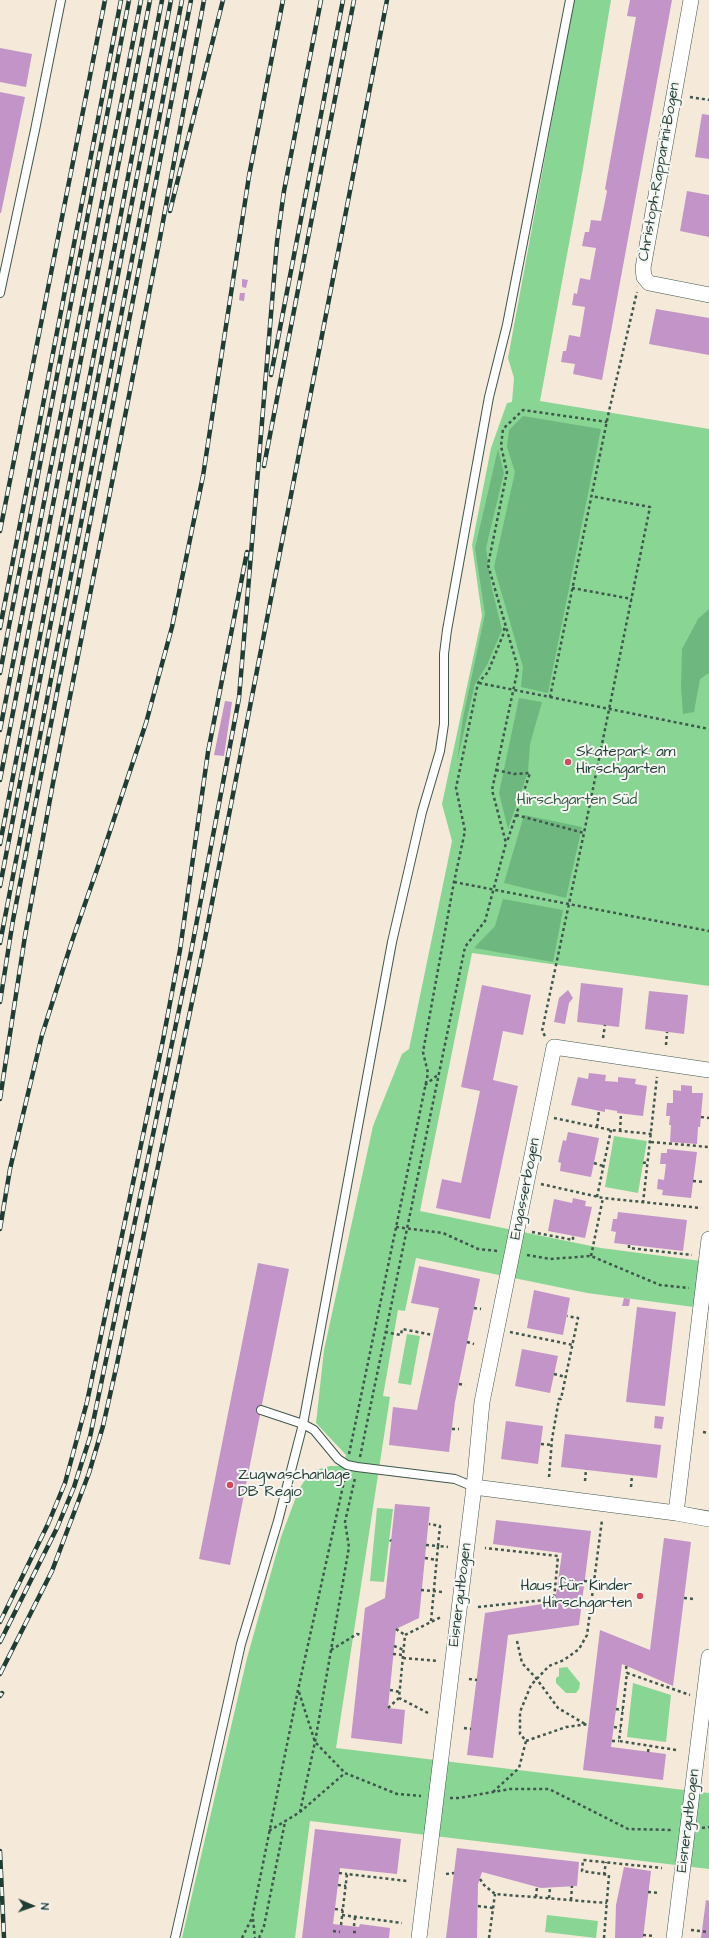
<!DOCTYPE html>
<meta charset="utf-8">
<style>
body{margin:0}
#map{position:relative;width:709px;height:1938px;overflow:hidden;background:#f5e9d9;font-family:"Architects Daughter",sans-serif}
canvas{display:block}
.north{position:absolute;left:12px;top:1886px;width:40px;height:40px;-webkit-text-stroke:3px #f6f6f2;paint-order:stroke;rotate:92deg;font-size:11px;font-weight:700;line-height:16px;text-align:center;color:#1f3d34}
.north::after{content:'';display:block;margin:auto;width:14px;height:18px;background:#1f3d34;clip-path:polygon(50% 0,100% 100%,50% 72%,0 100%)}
</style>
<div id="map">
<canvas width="709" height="1938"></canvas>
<div class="north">N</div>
</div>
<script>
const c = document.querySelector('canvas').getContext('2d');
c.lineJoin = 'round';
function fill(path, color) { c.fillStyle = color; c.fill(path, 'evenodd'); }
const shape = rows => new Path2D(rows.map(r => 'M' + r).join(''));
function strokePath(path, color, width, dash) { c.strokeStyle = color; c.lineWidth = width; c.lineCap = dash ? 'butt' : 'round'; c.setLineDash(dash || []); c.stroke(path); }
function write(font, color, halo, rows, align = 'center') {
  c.font = font + ' "Architects Daughter",sans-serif'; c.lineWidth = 4; c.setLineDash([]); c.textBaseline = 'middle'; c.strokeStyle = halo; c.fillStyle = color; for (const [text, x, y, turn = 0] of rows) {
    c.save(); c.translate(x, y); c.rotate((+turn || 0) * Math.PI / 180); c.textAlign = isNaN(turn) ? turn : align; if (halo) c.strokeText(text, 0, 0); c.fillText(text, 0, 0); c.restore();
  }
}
fill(shape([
 [574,0,611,0,583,168,540,401,709,429,709,986,472,953,420,1211,601,1248,709,1262,709,1309,587,1293,416,1258,405,1311,398,1310,383,1396,390,1397,336,1748,709,1793,709,1869,310,1821,295,1938,182,1938,247,1658,281,1537,299,1489,307,1477,313,1471,330,1466,344,1466,346,1455,316,1423,324,1350,373,1126,402,1054,409,1049,452,841,442,804,482,616,472,545,491,448,507,403,512,402,514,378,508,358],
 [614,1136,647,1141,638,1193,605,1187],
 [407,1334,420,1336,411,1385,398,1383],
 [377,1508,393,1509,384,1582,370,1581],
 [567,1667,580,1683,579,1689,576,1693,566,1693,556,1683,556,1678,559,1676,559,1668],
 [633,1683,671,1695,666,1742,627,1737],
 [547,1915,598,1921,596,1938,545,1932]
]), '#89d694');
fill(shape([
 [523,416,601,429,548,693,521,687,523,667,494,567,515,472,507,447,509,430],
 [498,449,504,473,486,548,491,584,502,630,487,665,475,684,457,761,463,718,485,614,475,548],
 [709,609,709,673,700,679,694,712,683,714,681,687,682,649,698,619],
 [519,698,542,702,530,744,528,772,508,829,499,793],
 [524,815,582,827,566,898,504,883],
 [503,899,563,910,553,962,474,948,495,926]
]), '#6eb77e');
fill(shape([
 [630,0,672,0,602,380,573,374,575,364,561,362,563,351,566,351,569,335,580,337,585,307,572,305,574,293,577,294,580,278,590,280,596,248,582,246,585,232,589,232,591,220,601,221,607,191,605,189,636,17,627,16],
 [0,48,32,54,26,87,0,82],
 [0,92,25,97,1,213,0,213],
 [702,114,709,115,709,159,695,157],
 [687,191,709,195,709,237,680,231],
 [242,279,248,280,246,288,242,287],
 [240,293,245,293,244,301,239,300],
 [656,309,709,318,709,355,649,344],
 [225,701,232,702,224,756,214,755],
 [581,983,623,988,619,1027,577,1022],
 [482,985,531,995,523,1035,503,1031,493,1080,518,1086,490,1219,436,1208,442,1179,461,1183,480,1091,461,1087],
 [568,990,573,998,569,1003,565,1024,554,1022,559,998],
 [649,991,688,995,684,1034,645,1029],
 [589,1073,606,1075,605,1081,618,1082,618,1077,636,1079,635,1084,647,1086,643,1116,617,1113,617,1111,605,1109,605,1112,571,1105,578,1077,588,1079],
 [681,1085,692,1086,692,1093,703,1093,700,1127,698,1127,697,1144,670,1142,671,1125,669,1125,670,1116,666,1116,667,1103,673,1103,673,1090,681,1091],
 [568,1132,599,1138,591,1177,560,1171,561,1163,558,1162,563,1140,566,1141],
 [667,1149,697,1152,691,1198,662,1195,663,1190,657,1189,658,1179,664,1180,666,1164,660,1164,661,1153,667,1153],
 [573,1198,586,1201,585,1206,592,1207,585,1238,548,1231,554,1199,572,1203],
 [618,1212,687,1220,683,1251,614,1243,616,1232,611,1231,613,1219,617,1219],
 [258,1263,289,1269,230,1565,199,1559],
 [419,1266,480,1279,455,1402,449,1452,389,1445,393,1407,417,1410,439,1308,411,1303],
 [534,1290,570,1298,563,1335,527,1328],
 [624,1298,630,1299,629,1306,622,1306],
 [637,1307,676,1312,665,1406,626,1402],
 [522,1349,558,1356,550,1393,515,1386],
 [655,1416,664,1417,662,1429,654,1428],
 [506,1421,543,1426,538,1464,501,1459],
 [565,1434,661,1445,657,1478,561,1467],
 [395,1504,430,1507,419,1618,396,1629,388,1708,405,1710,402,1744,351,1738,365,1608,385,1598],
 [496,1520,591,1531,579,1625,508,1635,493,1758,467,1755,485,1613,555,1602,562,1553,493,1544],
 [664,1538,691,1542,673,1686,622,1664,611,1747,666,1754,663,1780,583,1770,600,1630,650,1650],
 [315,1829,401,1839,397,1874,340,1868,333,1924,359,1927,360,1924,390,1928,389,1938,302,1938],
 [457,1848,579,1862,577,1886,541,1888,482,1872,478,1884,477,1938,446,1938],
 [624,1867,651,1871,643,1938,615,1938,616,1905],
 [706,1900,709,1901,709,1938,701,1938]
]), '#c294c8');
const service = shape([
 [0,293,35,130,61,0],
 [261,1410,303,1424,314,1430,338,1459,347,1465,357,1467,455,1479,474,1487],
 [175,1938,241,1644,278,1521,303,1424,392,942,422,812,440,751,444,724,444,654,447,630,489,397,507,325,570,0]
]);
const minor = shape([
 [691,0,643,268,644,277,649,283,709,295],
 [474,1487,676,1513,709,1519],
 [676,1513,709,1239],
 [419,1938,474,1487,482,1402,554,1047,709,1070],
 [674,1938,709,1657]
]);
strokePath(service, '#3f574d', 10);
strokePath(minor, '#3f574d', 16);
strokePath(shape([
 [690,97,709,100],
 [572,588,632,599],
 [479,683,550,697,609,411,637,292],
 [550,697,709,729],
 [496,770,514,774,530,773,507,842],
 [516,815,584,833],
 [454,882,709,931],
 [545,1036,542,1031,584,833,650,507,591,496],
 [603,1038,605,1025],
 [666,1045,667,1032],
 [425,1085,439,1074],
 [701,1117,709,1118],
 [554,1118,611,1130,652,1134],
 [597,1127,599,1111],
 [620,1131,621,1114],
 [651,1142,709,1147],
 [594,1163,603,1166],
 [643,1163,648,1162],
 [693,1181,705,1182],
 [541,1184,603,1198,701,1208],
 [597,1197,611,1130],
 [643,1203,657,1077],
 [396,1227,443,1233,478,1249,498,1251],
 [532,1232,573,1240,573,1236],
 [629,1245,629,1248,692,1255],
 [527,1255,550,1259,591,1256,660,1285,689,1288],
 [591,1256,603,1198],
 [474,1308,481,1309],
 [385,1332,401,1335,402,1329,433,1335],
 [510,1332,573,1345],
 [467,1342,474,1344],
 [554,1374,566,1377],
 [459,1384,465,1385],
 [452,1429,459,1429],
 [703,1432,709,1433],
 [541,1444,552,1445],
 [349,1454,428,1073,423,1052,454,882,465,831,456,788,478,683,488,672,503,635,505,625],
 [360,1457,465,947,485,921,506,843,492,790,518,668,488,565,507,472,501,446,503,429,523,410,607,422],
 [549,1477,552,1439,559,1399,561,1399,578,1318,567,1316],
 [585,1481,586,1469],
 [631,1487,632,1475],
 [390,1540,391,1541],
 [426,1545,438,1546,440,1526,429,1524],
 [425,1558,437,1560],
 [584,1581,595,1582],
 [421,1590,443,1592],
 [684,1598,694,1599],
 [478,1607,554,1599,558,1556,485,1548],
 [431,1621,438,1546,448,1547],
 [396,1629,405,1635],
 [517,1641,522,1663,536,1678,558,1708,585,1724],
 [394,1646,404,1650],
 [331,1650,357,1634,362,1635],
 [393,1654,403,1655],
 [403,1658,438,1661],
 [626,1666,627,1673],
 [469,1679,477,1680],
 [390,1690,400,1692],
 [299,1692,315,1742,345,1773],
 [388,1708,399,1698],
 [616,1709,623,1710],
 [428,1713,399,1698,405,1635,441,1617],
 [614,1727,621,1728],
 [464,1728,471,1729],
 [526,1741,566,1727,589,1724],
 [612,1741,619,1741],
 [676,1750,619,1741,627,1673,690,1695],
 [648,1752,649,1746],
 [493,1792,519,1768,526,1741,520,1734,520,1712,531,1685,549,1666,564,1660,579,1649,587,1635,602,1520],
 [450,1798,459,1798,510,1789,549,1789,628,1829,673,1830],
 [300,1812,315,1742,349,1547,345,1522,355,1478],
 [702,1828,709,1827],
 [269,1831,300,1812,345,1773,397,1794,421,1796],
 [339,1873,347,1874],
 [446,1874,454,1873],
 [604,1875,606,1862],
 [480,1879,484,1885,495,1894,607,1903],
 [338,1885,346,1886],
 [648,1892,659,1893],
 [536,1897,537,1887],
 [549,1898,550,1888],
 [571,1900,572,1886],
 [478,1906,493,1908],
 [335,1909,343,1910],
 [342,1915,402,1923],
 [253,1919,255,1938],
 [341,1925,347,1874,407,1881],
 [354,1926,355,1917],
 [691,1930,708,1932],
 [333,1931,340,1932],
 [353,1932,359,1932],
 [643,1935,654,1936],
 [242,1938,252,1918,298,1690,345,1477],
 [259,1938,264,1926,285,1822],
 [489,1938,495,1894],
 [604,1938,609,1875,582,1871,583,1860,662,1868]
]), '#3f574d', 2.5, [3, 3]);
strokePath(service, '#fff', 8);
strokePath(minor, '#fff', 15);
const rail = shape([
 [170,211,223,0],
 [271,375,343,0],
 [264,466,354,0],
 [0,531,105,0],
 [0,628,121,0],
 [0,673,129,0],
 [0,730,141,0],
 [0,780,150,0],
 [0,844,162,0],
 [0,886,171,0],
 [0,943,182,0],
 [0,1002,13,920,191,0],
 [0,1099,25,936,53,783,159,243,204,0],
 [0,1229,10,1169,42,1035,72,941,101,858,146,723,172,627,203,476,249,176,283,0],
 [0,1622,48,1524,65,1483,87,1402,163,1040,180,950,208,752,247,552],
 [0,1642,57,1528,74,1487,90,1437,191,952,239,698,277,242,284,191,321,0],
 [0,1674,52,1571,89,1473,103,1426,117,1364,203,949,387,0],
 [0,1696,2,1693],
 [0,1851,4,1938]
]);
strokePath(rail, '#1f3d34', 4.5);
strokePath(rail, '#f6f6f2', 3, [9]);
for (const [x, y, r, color] of [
 [568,762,4,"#d1495b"],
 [230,1485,4,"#d1495b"],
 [640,1596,4,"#d1495b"]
]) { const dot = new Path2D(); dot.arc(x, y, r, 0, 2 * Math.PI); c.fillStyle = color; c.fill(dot); strokePath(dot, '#f6f6f2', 1.5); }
write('15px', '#1f3d34', '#f6f6f2', [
 ["Christoph-Rapparini-Bogen",660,172,-80],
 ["Engasserbogen",526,1189,-79],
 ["Eisnergutbogen",461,1595,-83],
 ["Eisnergutbogen",689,1821,-83]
]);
write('15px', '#1f3d34', '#f6f6f2', [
 ["Skatepark am",576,753],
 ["Hirschgarten",576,770],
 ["Zugwaschanlage",238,1476],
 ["DB Regio",238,1493],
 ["Haus für Kinder",632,1587,"right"],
 ["Hirschgarten",632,1604,"right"]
], 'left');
write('15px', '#345c47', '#f6f6f2', [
 ["Hirschgarten Süd",577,801]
]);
</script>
